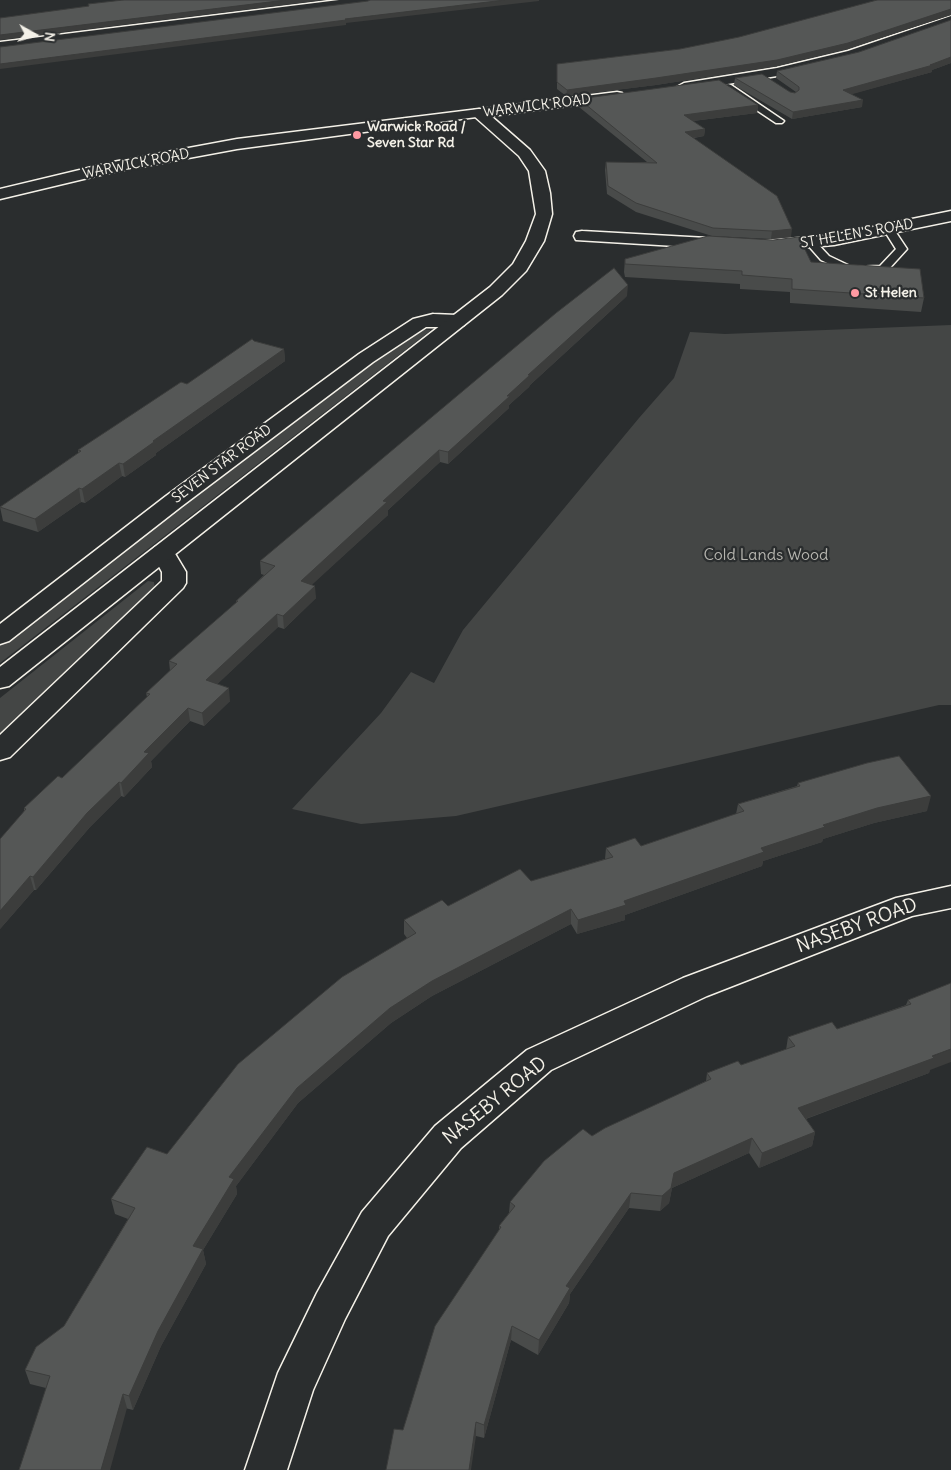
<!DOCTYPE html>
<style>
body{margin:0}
#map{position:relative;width:951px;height:1470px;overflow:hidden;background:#2a2d2e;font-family:Delius,sans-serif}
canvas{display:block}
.north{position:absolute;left:10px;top:10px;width:50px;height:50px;-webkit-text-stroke:4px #2a2d2e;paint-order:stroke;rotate:97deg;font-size:14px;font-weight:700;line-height:20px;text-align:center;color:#f4f1e8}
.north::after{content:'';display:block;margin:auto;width:18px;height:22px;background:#f4f1e8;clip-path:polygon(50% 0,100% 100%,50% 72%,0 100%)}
</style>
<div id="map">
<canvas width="951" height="1470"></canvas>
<div class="north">N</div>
</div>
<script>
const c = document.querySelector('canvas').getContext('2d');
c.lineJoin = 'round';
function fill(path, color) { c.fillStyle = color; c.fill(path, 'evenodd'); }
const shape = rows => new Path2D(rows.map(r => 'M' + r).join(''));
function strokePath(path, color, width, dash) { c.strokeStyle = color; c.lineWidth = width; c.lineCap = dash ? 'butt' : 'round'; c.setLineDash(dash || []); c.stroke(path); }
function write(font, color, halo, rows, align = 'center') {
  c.font = font + ' Delius,sans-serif'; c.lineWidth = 4.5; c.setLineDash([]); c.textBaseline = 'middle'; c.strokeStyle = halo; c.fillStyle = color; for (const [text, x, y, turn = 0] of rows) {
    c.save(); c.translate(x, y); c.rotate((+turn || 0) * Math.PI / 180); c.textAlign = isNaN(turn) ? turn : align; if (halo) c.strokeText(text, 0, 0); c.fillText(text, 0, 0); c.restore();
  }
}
fill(shape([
 [951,325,951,705,939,705,456,816,361,824,292,809,381,713,411,672,434,683,463,630,639,418,674,378,690,332,725,334],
 [422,329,430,330,430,331,0,663,0,645,131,543,367,364],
 [148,581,154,582,155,591,0,741,0,698]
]), '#444645');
const lane = shape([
 [728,84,731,85,784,121,782,123,776,123,725,89,725,85,728,84],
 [889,227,893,228,907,249,887,271,883,272,846,272,821,260,806,243,811,240,815,241,829,256,852,267,880,266,896,249,884,230,889,227]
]);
const street = shape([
 [339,0,374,0,368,4,0,50,0,42,339,0],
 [951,211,951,221,834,245,765,251,759,250,756,246,759,242,765,241,834,235,951,211],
 [582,231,725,239,731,240,734,244,731,248,725,249,576,240,574,236,576,232,582,231],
 [433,314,457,315,464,317,466,321,464,325,457,327,426,327,373,362,182,506,9,641,0,644,0,624,166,496,359,354,413,319,433,314],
 [163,545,171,547,186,572,186,583,183,588,10,757,0,760,0,735,162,581,162,572,151,552,155,547,163,545],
 [951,886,951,908,912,916,707,996,551,1070,461,1148,388,1236,345,1319,313,1390,287,1470,245,1470,278,1373,317,1293,362,1212,435,1126,527,1050,683,978,896,898,951,886]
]);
const secondary = shape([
 [479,109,484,110,486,113,484,116,237,149,113,172,0,199,0,189,113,162,237,139,479,109]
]);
const highway = shape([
 [951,16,951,24,857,57,777,76,684,91,677,87,684,83,777,68,848,51,951,16],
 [617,92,622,93,624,96,622,99,491,116,530,150,545,171,550,193,552,214,544,241,526,271,502,295,9,686,0,688,0,667,490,287,513,264,526,241,536,214,529,171,519,156,474,116,472,113,474,110,617,92]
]);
strokePath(lane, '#f4f1e8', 3);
strokePath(street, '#f4f1e8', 3);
strokePath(secondary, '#f4f1e8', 3);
strokePath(highway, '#f4f1e8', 3);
fill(lane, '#2a2d2e');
fill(street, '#2a2d2e');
fill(secondary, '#2a2d2e');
fill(highway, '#2a2d2e');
fill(shape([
 [951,0,951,15,847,49,777,66,656,85,566,96,557,89,557,64,680,49],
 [951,20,951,63,932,70,932,72,851,94,862,107,792,119,734,85,735,78,795,93,796,92,776,78,777,71,859,52],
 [579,99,758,105,757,113,693,121,705,129,704,136,694,138,791,237,771,239,712,236,636,212,607,194,605,170,606,162,647,162,579,107],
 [625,259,811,262,924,298,921,312,790,303,790,292,740,289,740,284,625,277,624,272],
 [627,296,530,385,529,387,509,405,509,408,448,464,440,462,388,510,388,515,312,584,316,598,284,629,278,627,217,684,230,701,204,726,190,721,151,761,152,767,124,797,121,796,90,827,36,890,34,890,0,929,24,811,24,808,62,778,147,697,146,693,170,671,169,661,236,603,236,601,264,575,261,574,260,561],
 [254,341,284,349,285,361,156,453,156,455,125,477,122,476,85,503,81,502,38,532,3,521,0,507,78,453,78,450,187,384],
 [798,783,927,811,874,823,823,839,822,842,763,861,762,866,625,915,625,920,577,934,571,924,432,996,391,1023,298,1103,236,1186,237,1194,203,1250,206,1264,161,1346,133,1410,30,1384,25,1370,64,1326,128,1219,115,1214,111,1199,167,1154,407,938,404,934,404,920,448,906,605,859,606,848,641,846,736,814,738,804,797,786],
 [951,983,929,1073,806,1119,815,1132,812,1146,759,1168,749,1153,672,1188,669,1203,660,1211,629,1208,570,1294,569,1303,538,1355,511,1340,484,1438,476,1436,403,1430,499,1230,499,1226,509,1213,510,1202,592,1136,706,1081,707,1073,741,1065,786,1050,788,1037,837,1029,906,1005,908,1000]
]), '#494b4a');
fill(shape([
 [286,0,324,0,0,40,0,35],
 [505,0,539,0,539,1,346,23,346,25,0,69,0,64,345,19],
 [951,9,951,15,847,49,777,66,656,85,566,96,567,90],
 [951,57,951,63,932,70,932,72,842,97,843,90,930,65],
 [863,100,862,107,792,119,793,112],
 [758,105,757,113,684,122,684,115],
 [705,129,704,136,685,139,685,132],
 [792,229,791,237,771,239,772,231],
 [628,285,627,296,530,385,529,387,509,405,509,408,448,464,448,452,528,375],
 [284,349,285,361,156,453,156,455,125,477,123,464,153,441],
 [439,450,440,462,388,510,388,515,302,594,301,581,383,501],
 [119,463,122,476,85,503,82,489],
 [79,488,81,502,38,532,35,519],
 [315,586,316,598,284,629,283,616],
 [277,614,278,627,208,693,206,680],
 [229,688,230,701,204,726,202,713],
 [188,708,190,721,151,761,152,767,124,797,121,783,144,752],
 [119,782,121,796,90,827,36,890,33,877,87,813],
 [931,796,927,811,874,823,823,839,822,842,763,861,762,866,625,915,625,920,577,934,578,920,624,901,761,848,823,825,877,808],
 [30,876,34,890,0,929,0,911],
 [571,909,571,924,432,996,391,1023,298,1103,236,1186,237,1194,203,1250,206,1264,161,1346,133,1410,129,1396,193,1246,229,1177,297,1088,390,1008,432,981],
 [951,1049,951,1062,930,1070,929,1073,794,1123,798,1108],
 [815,1132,812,1146,759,1168,762,1153],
 [752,1138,749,1153,672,1188,669,1203,660,1211,662,1196,674,1173],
 [631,1193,629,1208,570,1294,569,1303,538,1355,539,1340,566,1286],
 [512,1326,511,1340,484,1438,484,1425],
 [123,1394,127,1408,110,1470,101,1470],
 [476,1422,476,1436,471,1470,469,1470]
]), '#3c3d3c');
const building = shape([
 [123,0,286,0,0,35,0,18,89,6,88,4,123,0],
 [370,0,505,0,345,19,346,20,0,64,0,47,368,1,370,0],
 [877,0,951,0,951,9,848,43,777,60,656,78,567,90,557,82,557,64,680,49,739,37,877,0],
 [951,20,951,57,930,65,933,65,843,90,863,100,793,112,735,78,762,74,790,92,795,93,799,90,799,87,777,71,859,52,951,20],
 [719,80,758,105,684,115,705,129,685,132,777,196,792,229,772,231,713,228,636,203,608,186,606,162,657,163,579,99,719,80],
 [708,236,773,240,799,237,811,262,920,269,924,298,792,289,792,279,742,275,742,271,625,264,625,259,708,236],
 [614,268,628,285,528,375,530,375,507,396,510,396,448,452,439,450,383,501,387,502,301,581,315,586,283,616,277,614,206,680,229,688,202,713,188,708,144,752,149,753,121,783,119,782,87,813,33,877,30,876,0,911,0,839,26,809,24,808,58,776,62,778,150,694,146,693,177,664,169,661,238,601,236,601,275,566,260,561,556,313,614,268],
 [252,339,254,341,284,349,153,441,154,442,123,464,119,463,82,489,79,488,35,519,0,507,81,451,78,450,110,429,181,382,187,384,252,339],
 [899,756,931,796,877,808,823,825,825,827,761,848,764,852,624,901,626,905,578,920,571,909,432,981,390,1008,297,1088,229,1177,234,1179,193,1246,203,1249,158,1331,129,1396,123,1394,101,1470,19,1470,50,1376,25,1370,36,1347,64,1326,135,1208,111,1199,147,1147,167,1154,238,1064,342,977,416,933,404,920,442,900,448,906,520,869,531,881,613,857,606,848,635,838,641,846,744,811,738,804,800,786,798,783,867,763,899,756],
 [951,983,951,1049,932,1056,934,1058,798,1108,815,1132,762,1153,752,1138,674,1173,671,1188,662,1196,631,1193,566,1286,570,1288,539,1340,512,1326,484,1425,476,1422,469,1470,386,1470,394,1429,403,1430,435,1326,501,1227,499,1226,515,1206,510,1202,544,1161,583,1129,592,1136,605,1128,711,1079,707,1073,738,1061,741,1065,795,1046,788,1037,832,1022,837,1029,911,1004,908,1000,951,983]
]);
fill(building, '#555756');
strokePath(building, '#3c3d3c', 1);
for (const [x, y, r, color] of [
 [357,135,5,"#ff9aa2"],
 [855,293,5,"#ff9aa2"]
]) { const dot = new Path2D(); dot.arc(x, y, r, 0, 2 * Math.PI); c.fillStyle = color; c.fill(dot); strokePath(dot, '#2a2d2e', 2); }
write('14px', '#f4f1e8', '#2a2d2e', [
 ["WARWICK ROAD",537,106,-7],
 ["WARWICK ROAD",136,164,-11],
 ["ST HELEN'S ROAD",857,234,-10],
 ["SEVEN STAR ROAD",222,464,-37]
]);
write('bold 14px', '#f4f1e8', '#2a2d2e', [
 ["Warwick Road /",367,127],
 ["Seven Star Rd",367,143],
 ["St Helen",865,293]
], 'left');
write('16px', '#b6b5af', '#2a2d2e', [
 ["Cold Lands Wood",766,555]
]);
write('19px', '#f4f1e8', '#2a2d2e', [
 ["NASEBY ROAD",857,926,-20],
 ["NASEBY ROAD",495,1101,-39]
]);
</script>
